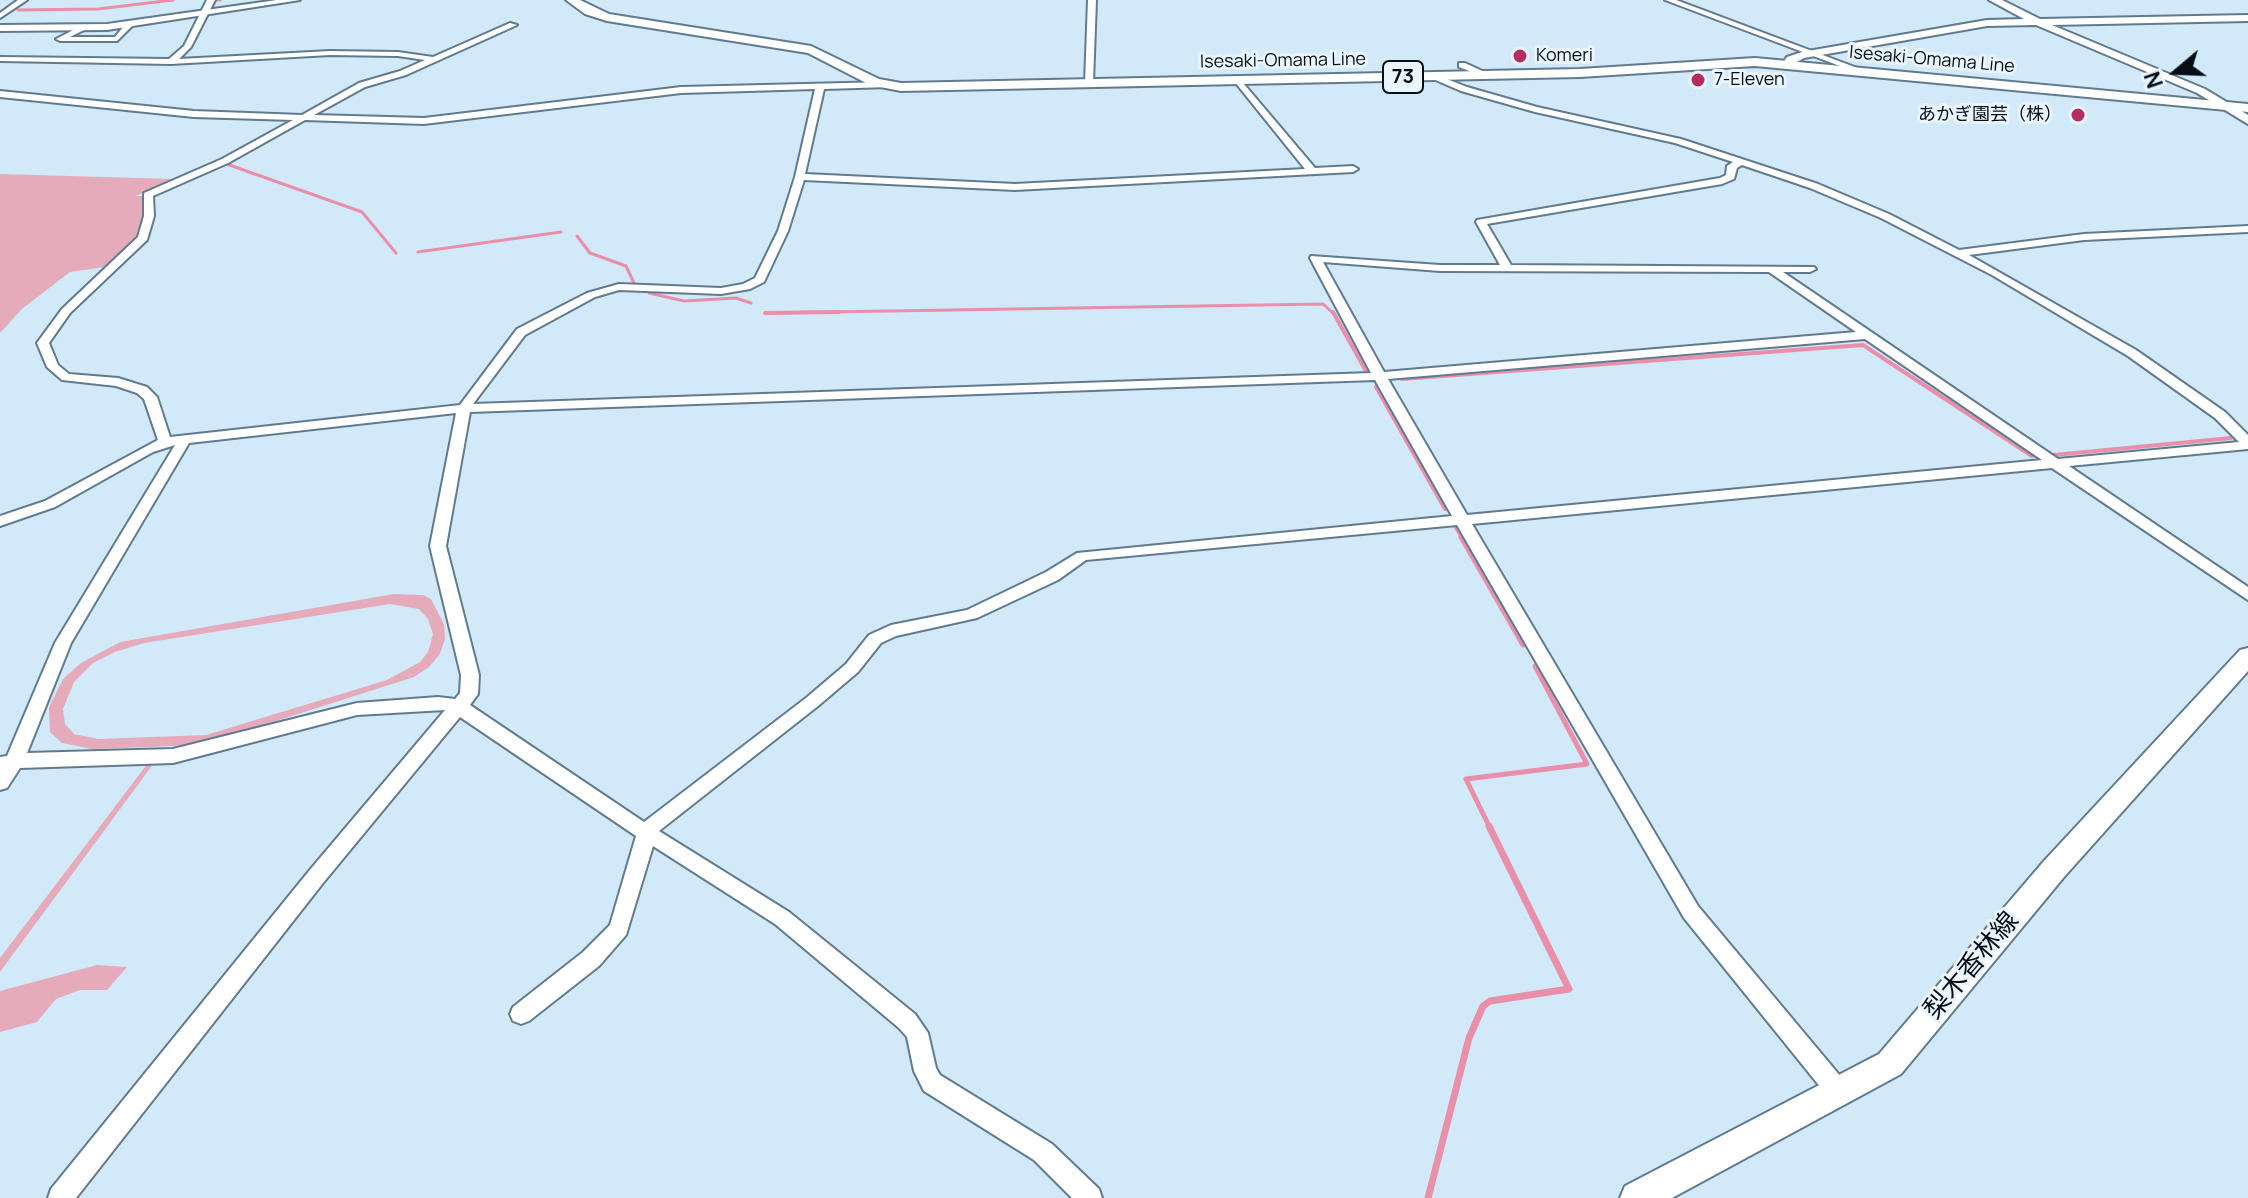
<!DOCTYPE html>
<meta charset="utf-8">
<style>
body{margin:0}
#map{position:relative;width:2248px;height:1198px;overflow:hidden;background:#d2e9fa;font-family:Manrope,sans-serif}
canvas{display:block}
.north{position:absolute;left:2136px;top:32px;width:80px;height:80px;-webkit-text-stroke:6px #e9f4fd;paint-order:stroke;rotate:251deg;font-size:22px;font-weight:700;line-height:32px;text-align:center;color:#060f17}
.north::after{content:'';display:block;margin:auto;width:28px;height:36px;background:#060f17;clip-path:polygon(50% 0,100% 100%,50% 72%,0 100%)}
</style>
<div id="map">
<canvas width="2248" height="1198"></canvas>
<div class="north">N</div>
</div>
<script>
const c = document.querySelector('canvas').getContext('2d');
c.lineJoin = 'round';
function fill(path, color) { c.fillStyle = color; c.fill(path, 'evenodd'); }
const shape = rows => new Path2D(rows.map(r => 'M' + r).join(''));
function strokePath(path, color, width, dash) { c.strokeStyle = color; c.lineWidth = width; c.lineCap = dash ? 'butt' : 'round'; c.setLineDash(dash || []); c.stroke(path); }
function write(font, color, halo, rows, align = 'center') {
  c.font = font + ' Manrope,"Noto Sans JP",sans-serif'; c.lineWidth = 6; c.setLineDash([]); c.textBaseline = 'middle'; c.strokeStyle = halo; c.fillStyle = color; for (const [text, x, y, turn = 0] of rows) {
    c.save(); c.translate(x, y); c.rotate((+turn || 0) * Math.PI / 180); c.textAlign = isNaN(turn) ? turn : align; if (halo) c.strokeText(text, 0, 0); c.fillText(text, 0, 0); c.restore();
  }
}
fill(shape([
 [0,174,174,179,177,180,135,196,146,196,144,224,139,238,128,247,104,267,70,272,23,308,0,333],
 [394,594,423,595,431,599,444,624,445,639,440,654,429,667,414,677,201,745,92,749,62,743,50,732,49,707,63,679,81,663,120,642],
 [390,604,419,609,428,619,433,634,428,652,420,662,387,680,206,735,98,739,74,734,65,724,63,709,74,682,93,663,115,652,144,643],
 [148,763,154,763,0,972,0,958],
 [97,965,127,967,107,990,80,990,56,999,37,1022,0,1032,0,991]
]), '#e5abba');
strokePath(shape([
 [216,0,220,0],
 [18,10,98,9,173,0],
 [0,97,19,99],
 [132,110,182,115],
 [221,162,362,212,396,253],
 [577,236,590,253,626,266,634,283],
 [418,252,561,232],
 [649,293,684,301,736,298,751,303],
 [765,313,1323,304,1334,314]
]), '#ea8fa9', 3);
strokePath(shape([
 [1333,312,1366,371],
 [765,313,839,312],
 [1402,379,1863,345,2032,456],
 [1376,387,1445,509],
 [2054,455,2231,438],
 [1455,526,1463,539]
]), '#ea8fa9', 4);
strokePath(shape([
 [1461,537,1523,645],
 [1490,828,1466,779,1587,764,1535,666]
]), '#ea8fa9', 5);
strokePath(shape([
 [1428,1198,1469,1038,1483,1006,1490,1001,1569,989,1489,826]
]), '#ea8fa9', 7);
const minor = shape([
 [18,0,27,0,0,18,0,13,18,0],
 [207,0,215,0,191,47,179,59,330,51,398,52,433,57,510,23,517,25,406,75,365,87,314,115,424,118,681,87,887,82,890,83,890,87,824,89,805,174,1015,184,1305,169,1235,82,1235,78,1238,77,1315,168,1353,166,1358,169,1353,172,1015,190,804,180,788,231,764,282,750,289,721,294,619,290,595,297,525,335,473,404,1371,373,1310,258,1311,256,1440,265,1500,265,1476,222,1477,220,1720,178,1726,175,1727,166,1733,162,1675,143,1535,112,1461,91,1431,78,1434,74,1467,87,1537,107,1681,139,1818,184,1889,214,1959,250,2084,234,2248,226,2248,232,2084,240,1969,255,2136,350,2225,412,2248,435,2248,449,2069,466,2248,587,2248,600,2052,468,1472,524,1698,906,1846,1083,1850,1091,1846,1099,1838,1102,1830,1099,1684,918,1457,525,1086,560,1058,580,977,618,896,636,881,643,858,672,818,706,659,831,789,912,915,1014,928,1033,936,1068,940,1075,1052,1144,1099,1189,1102,1198,1072,1198,1034,1160,924,1091,914,1071,907,1037,899,1028,775,924,653,846,626,935,599,966,529,1021,521,1024,513,1021,510,1014,513,1007,583,952,610,925,636,836,460,717,323,883,76,1198,48,1198,51,1189,309,871,445,710,357,715,173,763,20,768,7,788,0,790,0,757,7,756,55,643,175,445,153,452,55,507,0,526,0,516,45,501,158,440,144,399,137,393,116,386,62,380,47,367,37,343,62,309,138,237,144,216,144,193,222,159,293,120,194,117,0,97,0,91,194,111,302,115,359,83,400,71,425,60,398,56,330,55,171,64,0,61,0,57,169,59,184,46,207,0],
 [815,89,795,177,778,231,755,278,743,284,721,288,619,284,587,293,517,329,460,405,170,437,157,397,147,387,118,378,69,374,58,365,49,343,70,313,147,240,154,216,153,196,228,163,305,120,424,124,681,93,815,89],
 [1742,165,1810,188,1881,218,1992,275,2128,356,2215,418,2239,442,2058,459,1783,272,1810,272,1816,269,1814,267,1511,265,1487,224,1722,184,1734,179,1737,168,1742,165],
 [1323,262,1440,271,1769,272,1856,332,1384,372,1323,262],
 [1865,339,2042,460,1467,515,1388,379,1865,339],
 [1375,380,1452,516,1077,553,1046,572,967,610,891,625,869,635,846,664,806,698,644,822,470,705,478,694,479,675,446,546,470,412,1375,380],
 [456,413,430,546,461,675,460,693,455,699,438,697,357,703,173,749,27,753,71,643,189,443,456,413],
 [1088,0,1096,0,1093,83,1089,86,1085,83,1088,0],
 [1665,0,1676,0,1868,72,1861,74,1665,0],
 [127,22,134,24,117,41,60,41,56,39,81,26,84,30,70,37,115,37,127,22],
 [1459,63,1465,63,1491,75,1484,77,1459,67,1459,63]
]);
const tertiary = shape([
 [277,0,300,0,107,30,0,31,0,25,107,24,277,0]
]);
const secondary = shape([
 [1989,0,2002,0,2040,19,2248,15,2248,21,2052,25,2205,89,2248,115,2248,124,2197,93,2036,25,1987,26,1804,58,1788,67,1782,64,1787,57,1802,52,1987,20,2024,19,1989,0],
 [2248,648,2248,671,2064,877,1901,1074,1672,1198,1620,1198,1625,1186,1879,1054,2044,861,2240,650,2248,648]
]);
const primary = shape([
 [566,0,580,0,609,14,811,46,879,79,901,83,1580,69,1755,58,2248,104,2248,112,1755,66,1580,77,901,91,870,85,808,53,607,21,585,14,566,0]
]);
strokePath(minor, '#617b8e', 4);
strokePath(tertiary, '#617b8e', 4);
strokePath(secondary, '#617b8e', 4);
strokePath(primary, '#617b8e', 4);
fill(minor, '#fff');
fill(tertiary, '#fff');
fill(secondary, '#fff');
fill(primary, '#fff');
for (const [x, y, r, color] of [
 [1520,56,8,"#b72b63"],
 [1698,80,8,"#b72b63"],
 [2078,115,8,"#b72b63"]
]) { const dot = new Path2D(); dot.arc(x, y, r, 0, 2 * Math.PI); c.fillStyle = color; c.fill(dot); strokePath(dot, '#e9f4fd', 3); }
write('18px', '#060f17', '#e9f4fd', [
 ["Komeri",1536,56],
 ["7-Eleven",1714,80],
 ["あかぎ園芸（株）",2062,115,"right"]
], 'left');
write('18px', '#060f17', '#e9f4fd', [
 ["Isesaki-Omama Line",1932,60,5],
 ["Isesaki-Omama Line",1283,61,-1]
]);
for (const [x, y, w] of [
 [1403,77,40]
]) { const box = new Path2D(); box.roundRect(x - w / 2, y - 16, w, 32, 6); c.fillStyle = '#e9f4fd'; c.fill(box); strokePath(box, '#060f17', 2); }
write('bold 20px', '#060f17', null, [
 ["73",1403,77]
]);
write('26px', '#060f17', '#e9f4fd', [
 ["梨木香林線",1972,966,-50]
]);
</script>
